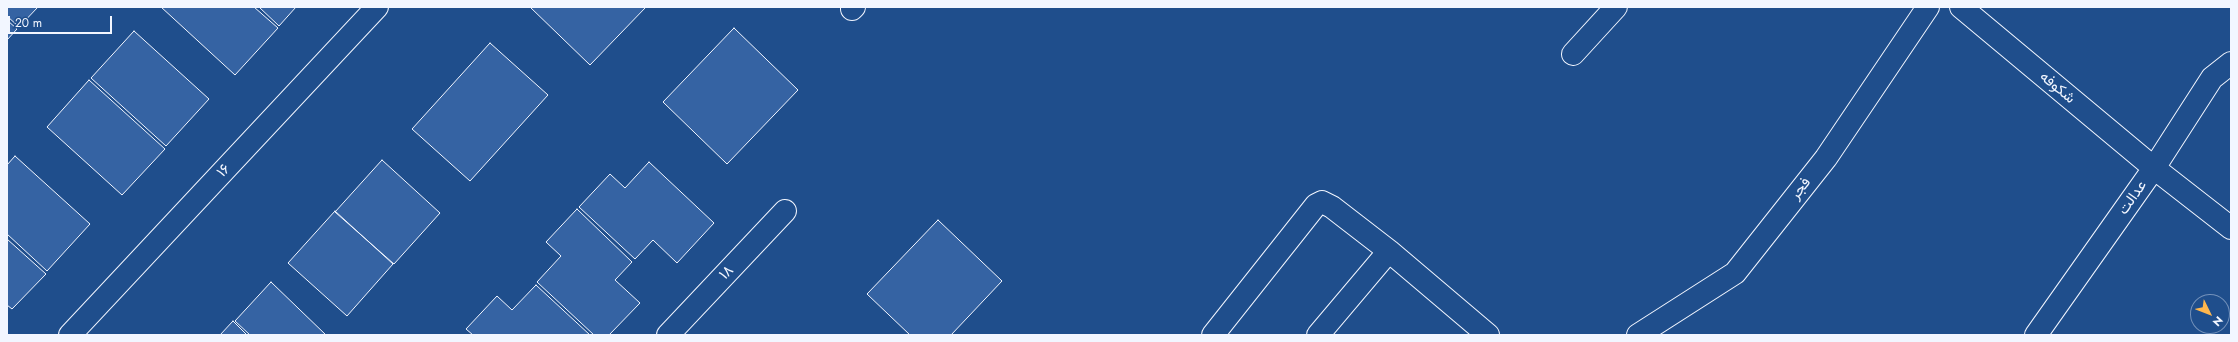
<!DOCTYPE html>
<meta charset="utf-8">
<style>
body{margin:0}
#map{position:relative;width:2238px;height:342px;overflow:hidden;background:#1f4e8c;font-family:Jost,sans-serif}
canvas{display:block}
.frame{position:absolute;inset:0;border:8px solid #f2f6ff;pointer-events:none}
.north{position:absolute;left:2190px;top:294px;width:40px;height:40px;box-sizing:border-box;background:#1f4e8c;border:1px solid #7391ba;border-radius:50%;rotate:133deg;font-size:11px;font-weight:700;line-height:16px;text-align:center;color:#f2f6ff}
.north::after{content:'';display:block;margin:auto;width:14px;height:18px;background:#ffb74d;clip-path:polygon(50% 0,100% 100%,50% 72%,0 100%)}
.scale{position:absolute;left:8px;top:16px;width:104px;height:18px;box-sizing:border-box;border:2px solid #f2f6ff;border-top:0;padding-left:5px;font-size:12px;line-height:14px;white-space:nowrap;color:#f2f6ff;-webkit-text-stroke:3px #1f4e8c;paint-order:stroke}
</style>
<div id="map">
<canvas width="2238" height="342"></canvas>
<div class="frame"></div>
<div class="north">N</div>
<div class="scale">20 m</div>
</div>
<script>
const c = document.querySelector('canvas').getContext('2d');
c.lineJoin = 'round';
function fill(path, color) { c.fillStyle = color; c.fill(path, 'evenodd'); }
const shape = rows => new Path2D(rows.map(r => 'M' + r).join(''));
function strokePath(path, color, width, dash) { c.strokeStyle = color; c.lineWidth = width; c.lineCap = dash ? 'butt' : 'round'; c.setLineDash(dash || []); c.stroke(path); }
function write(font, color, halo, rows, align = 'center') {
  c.font = font + ' Jost,Vazirmatn,sans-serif'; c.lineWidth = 3; c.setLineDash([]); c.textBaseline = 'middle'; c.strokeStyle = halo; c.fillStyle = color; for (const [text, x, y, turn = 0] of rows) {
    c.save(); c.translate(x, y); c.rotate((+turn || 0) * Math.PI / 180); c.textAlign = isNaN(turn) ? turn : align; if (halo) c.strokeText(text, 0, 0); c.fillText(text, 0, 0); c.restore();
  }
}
const building = shape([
 [7,7,38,7,19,27,7,16,7,7],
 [161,7,254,7,278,28,235,75,161,7],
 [259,7,296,7,279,26,259,7],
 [530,7,646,7,590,65,530,7],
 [7,20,17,29,7,40,7,20],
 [734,28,798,90,727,164,663,102,734,28],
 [134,31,209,99,166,146,91,78,134,31],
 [490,43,548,95,470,181,412,129,490,43],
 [89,80,165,149,122,195,47,127,89,80],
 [15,156,90,224,47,271,7,234,7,165,15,156],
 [382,160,440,213,394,264,335,212,382,160],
 [649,162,714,223,677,263,653,240,635,259,579,207,610,174,625,188,649,162],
 [577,209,632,262,615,280,640,303,609,335,594,335,537,282,561,256,546,242,577,209],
 [335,211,393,264,347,316,288,263,335,211],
 [938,220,1002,281,951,335,910,335,867,294,938,220],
 [7,239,46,274,12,309,7,305,7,239],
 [271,282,326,335,250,335,235,321,271,282],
 [536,285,590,335,473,335,466,329,497,296,512,310,536,285],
 [233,321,247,335,220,335,233,321]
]);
fill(building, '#3563a3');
strokePath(building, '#f2f6ff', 1);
const minor = shape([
 [1961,7,2154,168,2231,228],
 [852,9,854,7],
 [1573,54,1616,7],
 [70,335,377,7],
 [668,335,785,211],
 [1213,335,1316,205,1322,202,1332,207,1389,251,1488,335],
 [1318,335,1389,251],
 [1638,335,1735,273,1826,158,1928,7],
 [2036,335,2154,168,2212,78,2231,63]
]);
strokePath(minor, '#f2f6ff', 24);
strokePath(minor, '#1f4e8c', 22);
write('15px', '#f2f6ff', '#1f4e8c', [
 ["شکوفه",2057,88,40],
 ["۱۶",224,171,-47],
 ["فجر",1801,189,-52],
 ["عدالت",2133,198,-55],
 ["۱۸",727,273,-46]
]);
</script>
